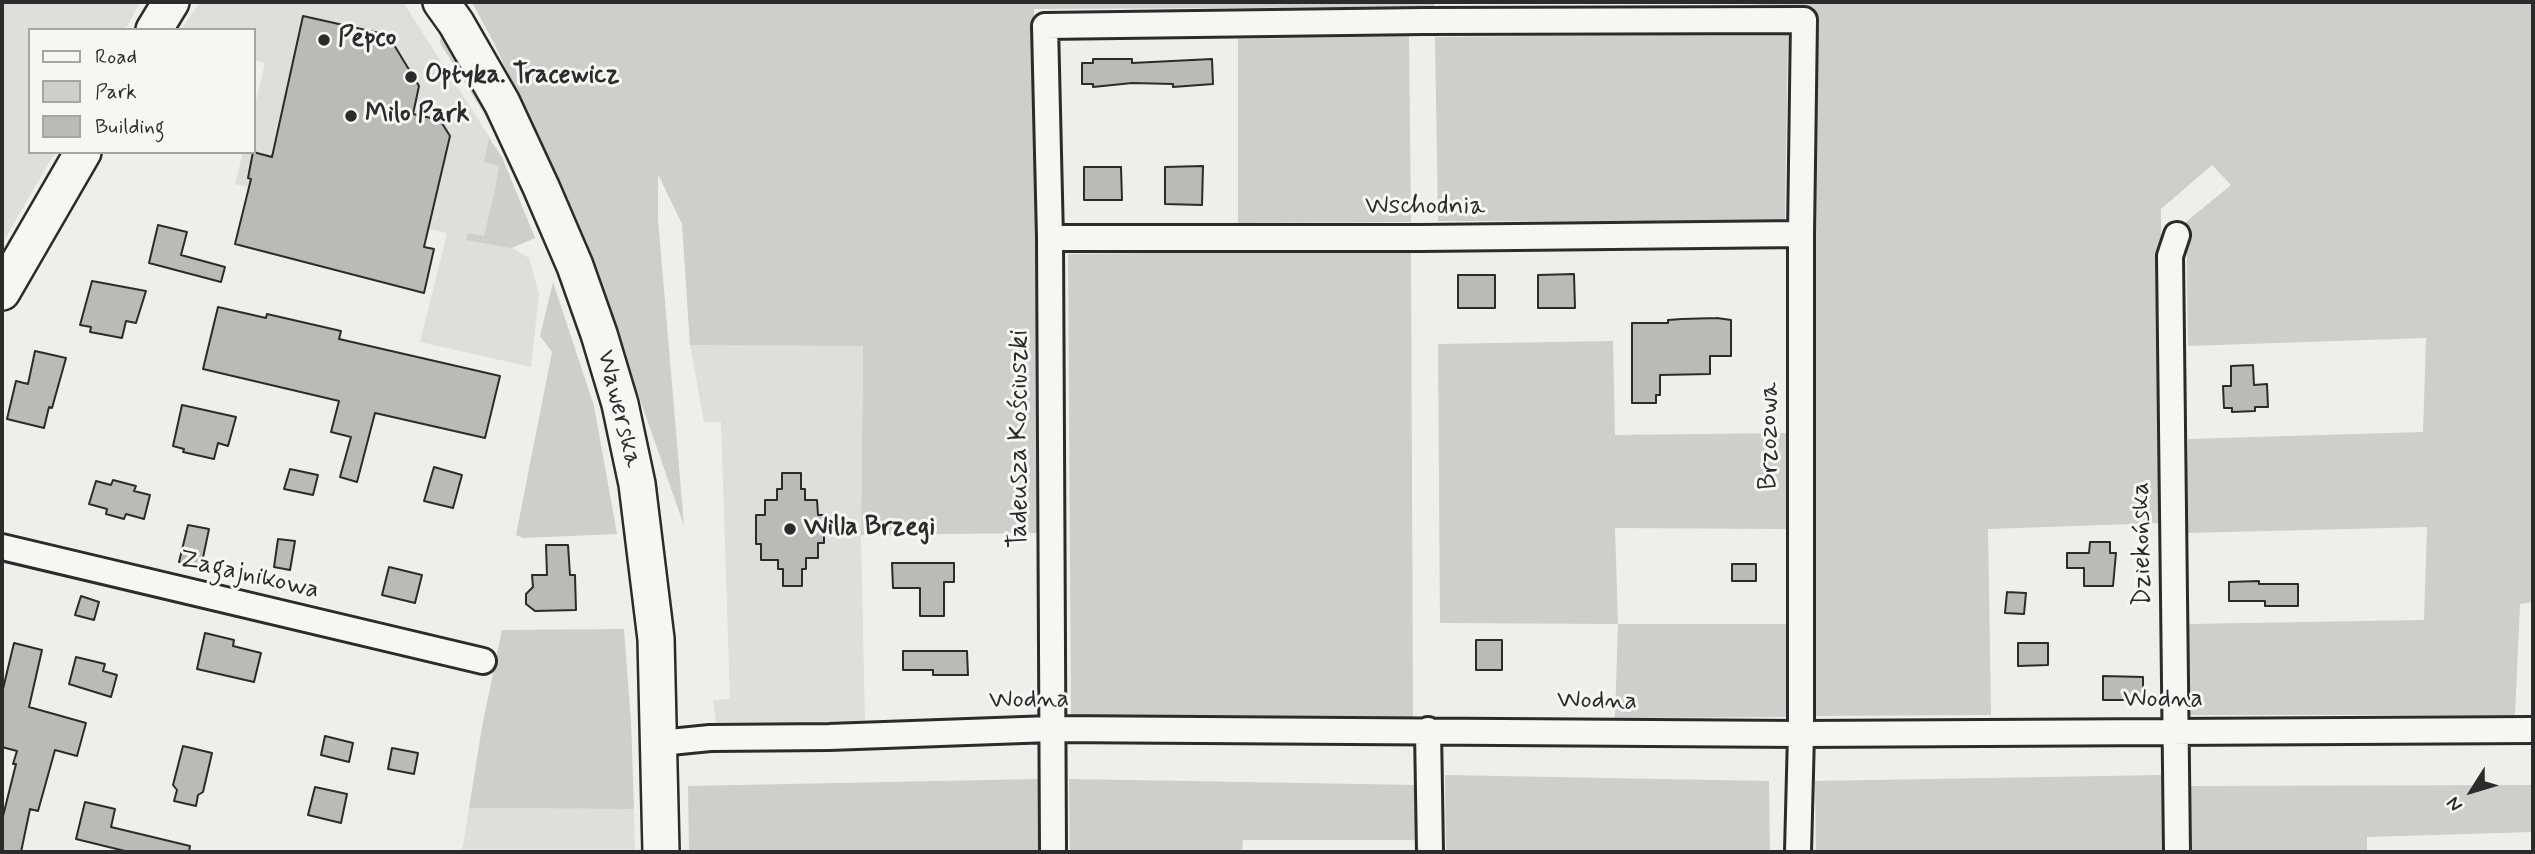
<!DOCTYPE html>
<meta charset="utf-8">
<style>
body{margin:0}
#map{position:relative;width:2535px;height:854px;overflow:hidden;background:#eeeeea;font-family:Mynerve,sans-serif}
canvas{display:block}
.frame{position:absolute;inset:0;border:4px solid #2b2b2b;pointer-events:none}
.legend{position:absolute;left:28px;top:28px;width:228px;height:126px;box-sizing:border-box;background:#f6f6f2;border:2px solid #a5a5a2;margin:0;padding:9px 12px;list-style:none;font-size:21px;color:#2b2b2b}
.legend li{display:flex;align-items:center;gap:14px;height:35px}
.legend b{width:35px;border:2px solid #a5a5a2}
.north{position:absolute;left:2437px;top:756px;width:70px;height:70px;-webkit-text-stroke:5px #f6f6f2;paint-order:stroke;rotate:233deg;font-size:19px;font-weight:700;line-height:28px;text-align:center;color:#2b2b2b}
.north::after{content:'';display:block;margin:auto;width:24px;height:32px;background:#2b2b2b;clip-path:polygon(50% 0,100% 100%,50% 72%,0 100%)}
</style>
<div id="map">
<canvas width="2535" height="854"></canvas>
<div class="frame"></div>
<ul class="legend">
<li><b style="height:9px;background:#f6f6f2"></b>Road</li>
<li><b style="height:19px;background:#cececa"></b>Park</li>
<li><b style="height:19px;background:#babab7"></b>Building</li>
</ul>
<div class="north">N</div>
</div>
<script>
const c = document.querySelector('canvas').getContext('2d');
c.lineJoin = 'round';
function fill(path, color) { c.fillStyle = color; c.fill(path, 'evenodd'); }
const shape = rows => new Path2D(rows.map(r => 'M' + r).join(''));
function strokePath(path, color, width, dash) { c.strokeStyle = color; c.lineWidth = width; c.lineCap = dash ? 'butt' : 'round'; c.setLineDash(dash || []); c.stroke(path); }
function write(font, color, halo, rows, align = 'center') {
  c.font = font + ' Mynerve,sans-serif'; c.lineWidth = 6; c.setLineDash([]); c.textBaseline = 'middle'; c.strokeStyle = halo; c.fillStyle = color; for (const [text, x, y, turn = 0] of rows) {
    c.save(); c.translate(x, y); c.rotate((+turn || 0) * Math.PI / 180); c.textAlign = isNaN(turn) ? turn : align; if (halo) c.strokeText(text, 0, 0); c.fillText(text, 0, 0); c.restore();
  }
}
fill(shape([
 [2,2,140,2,125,30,30,30,30,152,55,152,2,244],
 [200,2,403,2,490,138,535,238,512,248,529,258,539,294,531,367,420,342,447,233,235,184,243,152,254,152,254,109,265,63,254,60,254,30,181,30],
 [690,345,863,346,861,535,865,722,716,723,713,700,730,699,721,422,704,422],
 [469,808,634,809,635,852,462,852]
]), '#dededb');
fill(shape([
 [472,2,1434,2,1434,7,1034,9,1039,533,861,535,863,346,690,345,682,224,658,174,658,219,684,526,600,284,495,45],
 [1750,2,2533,2,2533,602,2520,604,2515,715,2190,715,2189,624,2424,620,2427,527,2187,533,2188,439,2423,432,2426,338,2188,346,2186,222,2231,185,2212,165,2161,209,2162,523,1988,529,1991,715,1816,716,1814,8,1747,4],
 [1788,34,1785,222,1438,221,1435,37],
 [449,35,510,155,440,43,440,39],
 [1409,36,1411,222,1238,223,1238,39],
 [489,138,502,157,535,238,511,248,466,240,468,233,484,236,495,190,499,166,484,162],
 [1411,250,1413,721,1071,721,1068,254],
 [553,282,594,406,617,534,523,538,516,535,552,352,540,336],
 [1613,341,1615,435,1788,433,1788,529,1615,528,1618,624,1788,624,1788,717,1615,718,1618,624,1440,623,1438,344],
 [624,629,631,722,634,809,469,808,482,727,502,630],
 [1445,775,1769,781,1770,852,1446,852],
 [2162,775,2163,852,1816,852,1815,781],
 [1039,779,1041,852,689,852,688,786],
 [1069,779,1417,785,1417,840,1243,840,1242,852,1070,852],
 [2533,785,2533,832,2367,837,2367,852,2191,852,2191,786]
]), '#cececa');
const building = shape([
 [303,16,388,35,419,86,413,114,440,120,450,136,424,247,434,249,424,293,235,244,251,179,248,178,253,152,272,157,303,16],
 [1093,59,1132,59,1132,63,1212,59,1213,84,1173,87,1173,84,1132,83,1093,87,1093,84,1082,84,1082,63,1093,63,1093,59],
 [1203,166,1202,205,1165,204,1165,167,1203,166],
 [1084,167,1121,167,1122,200,1084,200,1084,167],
 [158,225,187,232,181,255,225,267,221,282,149,263,158,225],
 [1574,274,1575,308,1538,308,1538,275,1574,274],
 [1458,275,1495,275,1495,308,1458,308,1458,275],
 [92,281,146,291,136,323,126,321,122,338,90,332,91,327,80,325,92,281],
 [218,307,266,318,267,314,341,331,339,339,500,376,485,438,375,413,357,482,340,477,351,437,331,432,339,401,203,369,218,307],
 [1717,318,1731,320,1731,356,1710,356,1710,374,1660,375,1660,395,1656,395,1656,403,1632,403,1632,323,1668,323,1668,320,1682,319,1717,318],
 [35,351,66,358,52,408,49,407,44,428,7,419,16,381,28,384,35,351],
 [2253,365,2254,385,2267,384,2268,407,2255,407,2255,411,2232,412,2232,408,2224,408,2223,386,2231,386,2231,366,2253,365],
 [182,405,236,417,228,446,218,443,214,459,183,452,184,449,173,446,182,405],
 [434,467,462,475,453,508,424,501,434,467],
 [290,469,318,475,313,495,284,489,290,469],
 [782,473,801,473,801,489,805,489,805,500,817,500,818,515,824,515,824,543,818,543,818,558,806,558,806,569,802,569,802,586,783,586,783,569,778,569,778,560,761,560,761,544,756,544,756,515,765,515,765,500,777,500,777,489,782,489,782,473],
 [113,480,136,486,134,491,150,495,144,519,126,514,124,519,106,514,107,509,89,504,96,481,111,485,113,480],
 [188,525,209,529,201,567,179,562,188,525],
 [278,539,295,541,290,570,274,567,278,539],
 [2090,542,2110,542,2110,553,2116,553,2113,586,2084,586,2084,568,2067,568,2067,553,2089,553,2090,542],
 [546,545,568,545,570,575,575,575,576,610,535,611,526,604,526,594,533,587,532,575,547,575,546,545],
 [892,563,954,563,954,582,944,582,944,616,920,616,920,588,893,588,892,563],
 [1732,564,1756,564,1756,581,1732,581,1732,564],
 [389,567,422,575,415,603,382,595,389,567],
 [2259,581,2259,584,2298,584,2298,606,2265,606,2265,601,2229,601,2229,582,2259,581],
 [2007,592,2026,593,2024,614,2005,613,2007,592],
 [81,596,99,602,94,620,75,615,81,596],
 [205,633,234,640,233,646,261,653,254,682,197,669,205,633],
 [1476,640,1502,640,1502,670,1476,670,1476,640],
 [14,643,42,650,29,707,86,723,77,756,55,750,38,811,30,809,21,852,2,852,2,820,16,764,13,764,17,751,2,747,2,693,14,643],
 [2018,643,2048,643,2048,665,2018,666,2018,643],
 [903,651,967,651,968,675,933,675,933,670,903,670,903,651],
 [76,657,105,664,103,671,117,675,111,697,69,684,76,657],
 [2103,676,2143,677,2143,700,2103,700,2103,676],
 [325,736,353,743,349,762,321,755,325,736],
 [183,746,212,753,203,792,198,795,196,806,174,801,177,790,173,785,183,746],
 [392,748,418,753,414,774,388,769,392,748],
 [315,787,347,794,341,823,308,815,315,787],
 [85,802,115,809,111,827,190,846,189,852,129,852,76,839,85,802]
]);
fill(building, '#babab7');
strokePath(building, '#2b2b2b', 2);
const street = shape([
 [2177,235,2170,256,2177,852],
 [1050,238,1421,238,1801,234],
 [2,547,483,661],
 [1428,730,1430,852],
 [660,743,710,738,829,737,1051,729,1801,734,2533,730],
 [1053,852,1050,238,1045,26,1423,21,1804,20,1801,234,1801,734,1798,852]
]);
const secondary = shape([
 [441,2,456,23,502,103,541,187,575,266,599,334,620,404,637,484,656,639,661,852],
 [154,30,171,2],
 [2,292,83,152]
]);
strokePath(street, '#2b2b2b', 30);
strokePath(secondary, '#2b2b2b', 40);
strokePath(street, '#f6f6f2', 24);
strokePath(secondary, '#f6f6f2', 35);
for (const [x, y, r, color] of [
 [324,40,7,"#2b2b2b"],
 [411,77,7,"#2b2b2b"],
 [351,116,7,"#2b2b2b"],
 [790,529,7,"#2b2b2b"]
]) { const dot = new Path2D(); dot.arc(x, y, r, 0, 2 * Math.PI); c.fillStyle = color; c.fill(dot); strokePath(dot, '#f6f6f2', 2.5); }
write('bold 26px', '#2b2b2b', '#f6f6f2', [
 ["Pepco",338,40],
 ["Optyka. Tracewicz",425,77],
 ["Milo Park",365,116],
 ["Willa Brzegi",804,529]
], 'left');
write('26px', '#2b2b2b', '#f6f6f2', [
 ["Wschodnia",1425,208],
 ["Wawerska",618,409,76],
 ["Brzozowa",1771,436,-90],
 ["Tadeusza Kościuszki",1021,439,-90],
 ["Dziekońska",2143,544,-91],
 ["Zagajnikowa",249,576,13],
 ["Wodna",1029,701,-1],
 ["Wodna",2163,701],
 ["Wodna",1597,702,1]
]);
</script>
